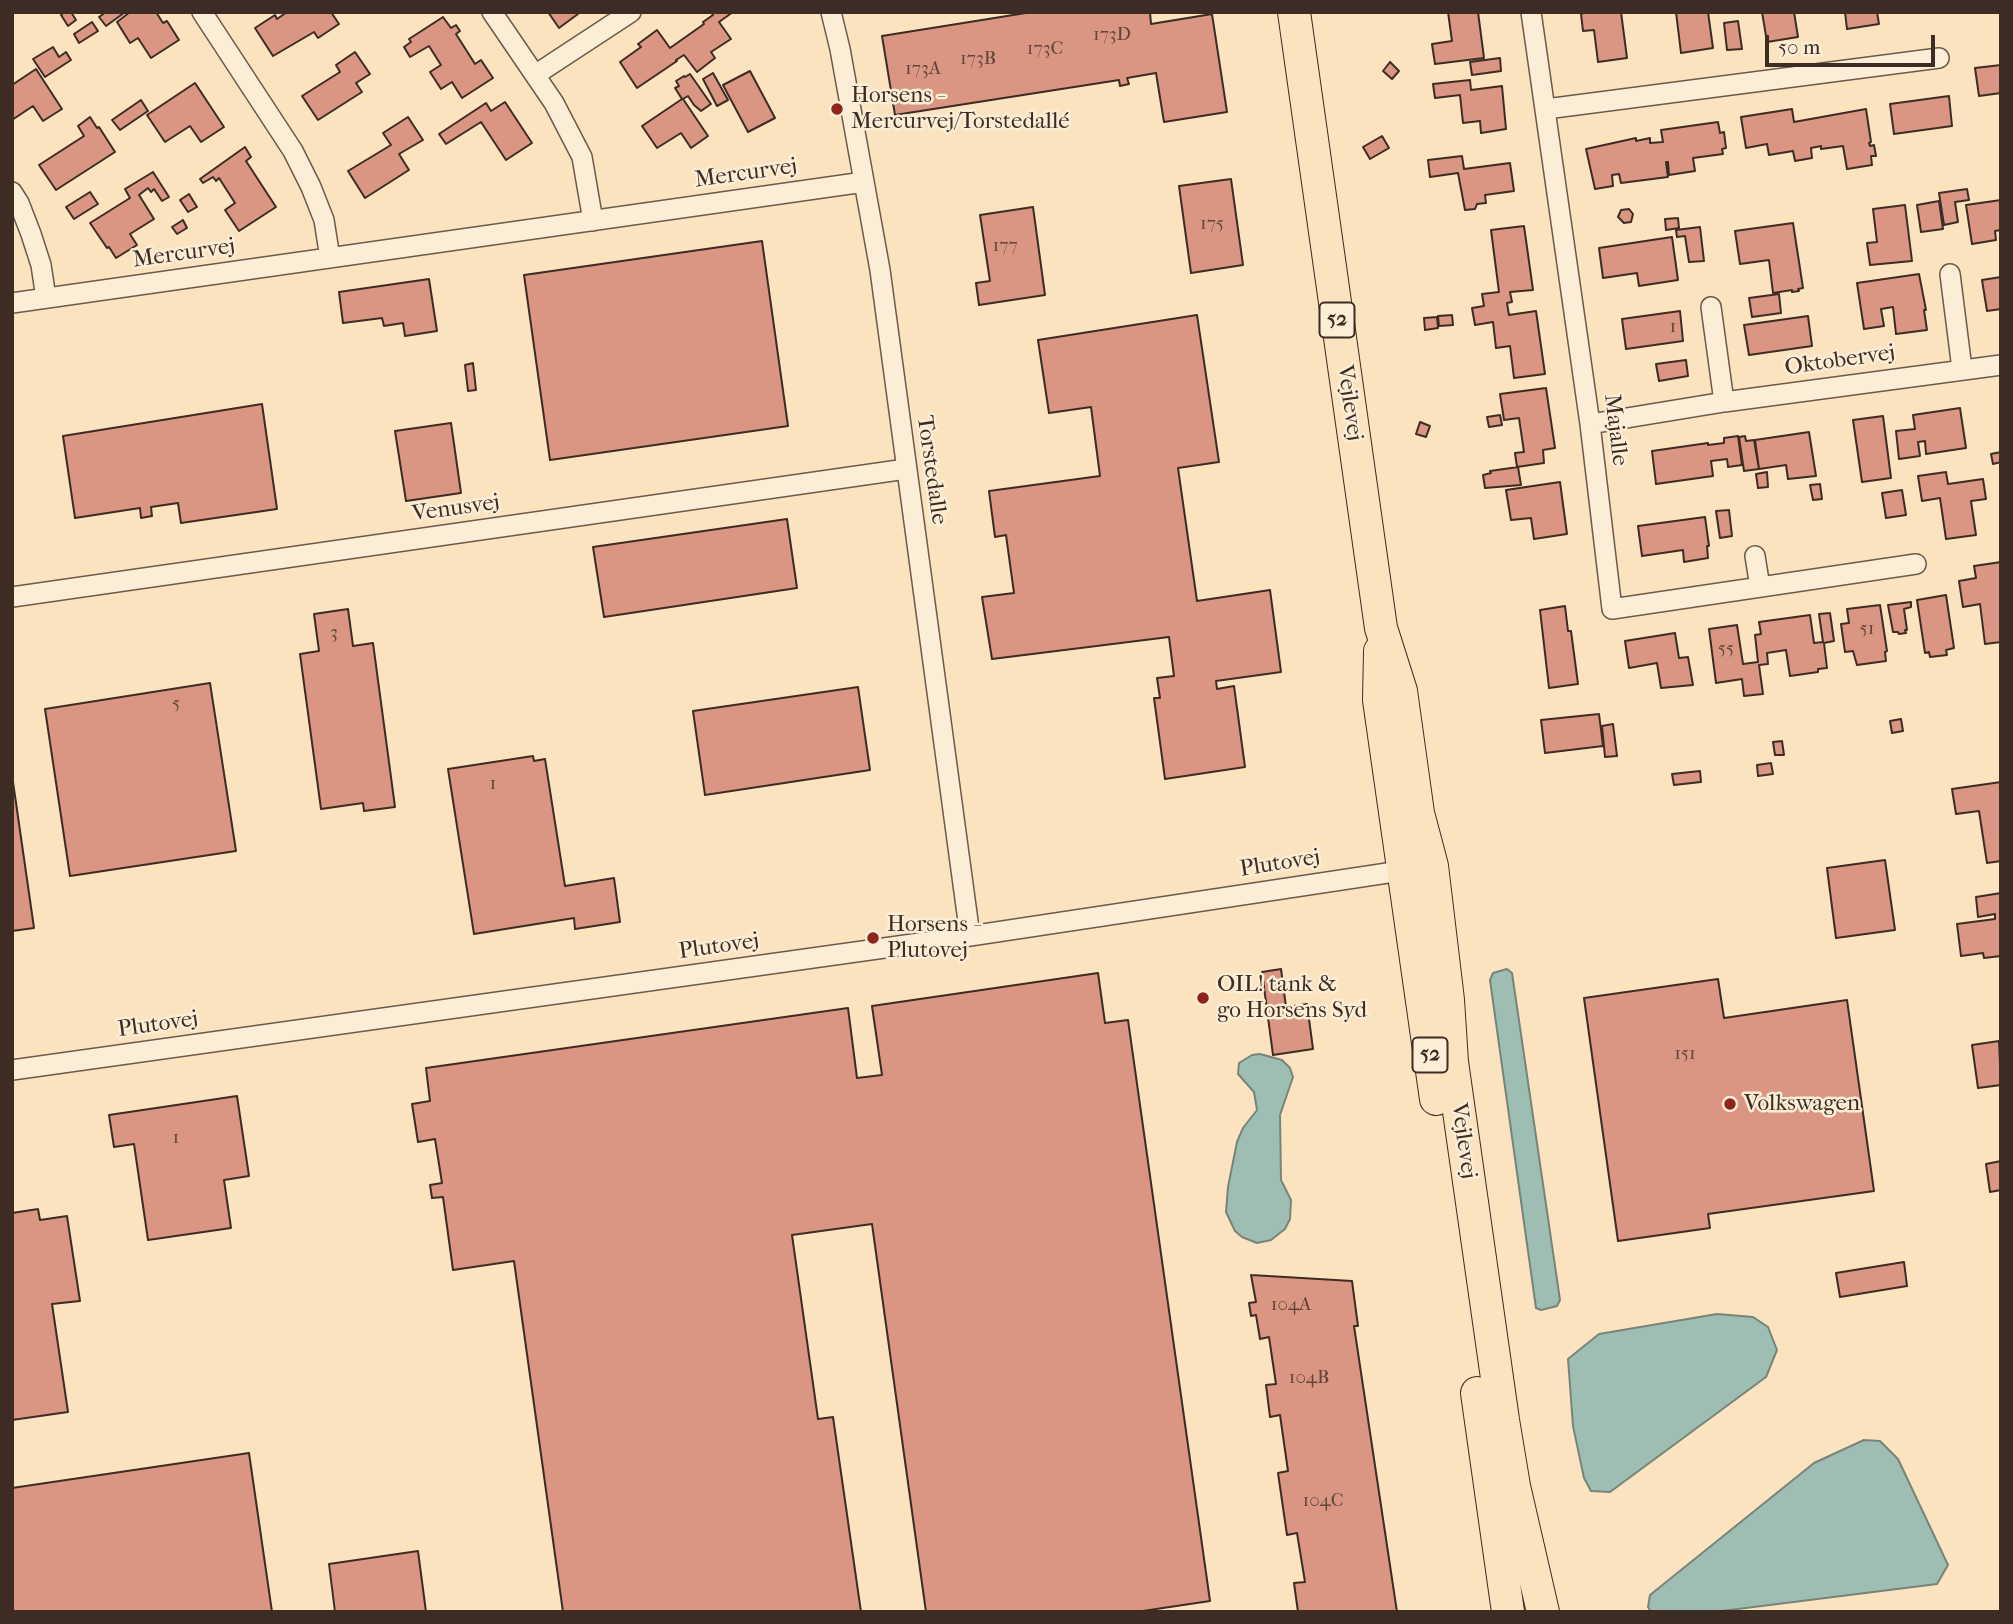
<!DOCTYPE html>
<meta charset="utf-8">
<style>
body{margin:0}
#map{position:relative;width:2013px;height:1624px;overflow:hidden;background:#fbe3c0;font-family:"IM FELL French Canon",serif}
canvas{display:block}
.frame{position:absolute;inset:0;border:14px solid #3d2c23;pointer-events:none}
.scale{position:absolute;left:1765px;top:35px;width:170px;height:32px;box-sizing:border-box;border:4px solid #3d2c23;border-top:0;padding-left:9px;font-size:21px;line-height:24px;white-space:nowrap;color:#3d2c23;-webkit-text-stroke:5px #fcedd6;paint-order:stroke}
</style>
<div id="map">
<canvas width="2013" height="1624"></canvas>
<div class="frame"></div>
<div class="scale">50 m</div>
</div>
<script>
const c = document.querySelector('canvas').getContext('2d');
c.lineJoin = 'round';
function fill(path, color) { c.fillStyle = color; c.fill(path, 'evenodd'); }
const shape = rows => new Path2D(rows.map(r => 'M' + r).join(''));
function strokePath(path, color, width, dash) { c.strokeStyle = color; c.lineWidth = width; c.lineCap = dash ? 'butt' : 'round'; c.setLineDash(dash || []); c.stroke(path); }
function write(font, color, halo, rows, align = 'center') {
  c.font = font + ' "IM FELL French Canon",serif'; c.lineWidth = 5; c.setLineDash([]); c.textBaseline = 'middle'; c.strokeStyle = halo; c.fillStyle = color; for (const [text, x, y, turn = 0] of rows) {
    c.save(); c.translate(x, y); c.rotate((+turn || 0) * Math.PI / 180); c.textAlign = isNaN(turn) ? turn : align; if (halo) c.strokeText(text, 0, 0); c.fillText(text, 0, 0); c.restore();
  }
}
const water = shape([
 [1507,969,1512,973,1560,1300,1557,1306,1541,1310,1536,1308,1490,980,1493,973,1507,969],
 [1260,1054,1282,1060,1290,1068,1293,1077,1280,1115,1281,1180,1291,1200,1290,1219,1285,1229,1271,1240,1257,1243,1242,1237,1235,1231,1226,1212,1228,1187,1237,1142,1243,1128,1257,1110,1254,1092,1238,1074,1239,1063,1252,1055,1260,1054],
 [1717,1314,1753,1317,1768,1327,1777,1350,1766,1377,1610,1492,1591,1491,1584,1478,1573,1426,1568,1359,1599,1334,1717,1314],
 [1864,1440,1880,1441,1898,1459,1948,1565,1937,1584,1714,1612,1651,1612,1648,1607,1650,1595,1814,1463,1864,1440]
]);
fill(water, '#9fbeb3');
strokePath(water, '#788479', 2);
const building = shape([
 [64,12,71,12,76,20,68,26,61,15,64,12],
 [106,12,124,12,124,13,106,26,99,17,106,12],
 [130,12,156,12,163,23,167,21,179,40,151,58,138,38,130,43,117,22,130,12],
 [287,12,331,12,339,24,318,38,314,32,273,56,255,28,275,15,277,19,287,12],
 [548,12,577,12,578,14,559,28,548,12],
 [711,12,733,12,719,22,731,39,711,52,715,58,697,72,684,55,676,60,677,61,637,88,620,62,641,47,638,44,657,30,670,48,704,24,703,22,713,15,711,12],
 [1032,12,1150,12,1151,24,1212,14,1227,112,1164,122,1156,73,1127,78,1129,84,1120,86,1119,80,895,115,882,36,1032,12],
 [1448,12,1478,12,1484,58,1435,64,1432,44,1452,41,1448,12],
 [1586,12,1621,12,1627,58,1598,62,1594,30,1583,31,1581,14,1586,12],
 [1676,12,1708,12,1713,48,1681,53,1676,12],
 [1762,12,1794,12,1798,37,1767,42,1762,12],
 [1845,12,1877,12,1879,24,1847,29,1845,12],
 [443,17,451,28,456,25,460,31,456,34,475,64,481,60,493,78,462,98,452,82,441,89,430,72,441,65,429,46,410,57,404,47,411,42,409,39,443,17],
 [1738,21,1742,49,1727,50,1724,23,1738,21],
 [92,22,98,31,79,43,74,34,92,22],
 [53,47,59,57,66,52,71,60,45,77,33,59,53,47],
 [355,52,370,74,356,83,362,92,318,120,302,96,340,72,336,65,355,52],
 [1500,58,1501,71,1472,75,1470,62,1500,58],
 [1390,62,1399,71,1392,79,1383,71,1390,62],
 [2001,65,2001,93,1979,96,1975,68,2001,65],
 [36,69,62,109,43,121,33,106,12,120,12,85,36,69],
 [750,71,775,118,748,132,723,85,750,71],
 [713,73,728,100,717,106,703,79,713,73],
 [690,74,711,104,701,111,694,105,688,96,683,99,708,136,691,148,681,133,657,148,642,126,682,99,675,88,679,86,676,81,684,76,685,77,690,74],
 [1470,80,1471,90,1502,86,1506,129,1481,133,1480,121,1463,123,1460,95,1435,98,1433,84,1470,80],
 [195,83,224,127,201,142,190,126,165,142,147,115,195,83],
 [1949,96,1952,126,1894,134,1890,104,1949,96],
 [141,100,148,111,120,130,112,120,141,100],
 [505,102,532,143,506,160,481,122,446,144,439,134,486,103,491,111,505,102],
 [1792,109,1794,122,1866,109,1871,142,1869,143,1870,146,1874,145,1876,156,1871,156,1872,165,1847,169,1843,146,1821,149,1821,146,1811,148,1812,158,1795,161,1793,151,1769,155,1767,144,1746,148,1741,117,1792,109],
 [90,117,97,128,99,127,115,152,56,190,39,165,84,136,78,126,90,117],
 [408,117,423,140,399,154,409,170,365,198,348,171,391,145,383,133,408,117],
 [1718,122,1720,133,1724,132,1726,148,1722,149,1723,154,1693,158,1695,171,1669,175,1668,162,1666,162,1668,177,1621,183,1619,174,1612,175,1613,186,1595,189,1586,149,1636,138,1636,141,1650,138,1650,143,1663,142,1661,130,1718,122],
 [1382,136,1389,148,1370,159,1363,147,1382,136],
 [245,147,251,157,246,161,276,207,239,231,225,210,235,203,219,178,216,181,213,177,203,183,200,179,245,147],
 [1462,156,1464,169,1510,163,1514,191,1485,195,1486,203,1477,204,1475,209,1465,210,1458,173,1430,177,1428,160,1462,156],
 [153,172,169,197,162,201,154,189,151,192,148,188,139,195,154,219,130,234,137,245,116,258,109,247,107,248,90,223,130,198,125,189,153,172],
 [1231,179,1243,265,1191,273,1179,186,1231,179],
 [1967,189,1969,200,1955,202,1958,222,1944,225,1939,193,1967,189],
 [90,192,98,204,74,219,66,207,90,192],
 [189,194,197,207,188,212,180,200,189,194],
 [2001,200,2001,230,1995,231,1996,240,1972,244,1966,205,2001,200],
 [1939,201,1943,229,1921,232,1917,205,1939,201],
 [1905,205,1912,261,1870,265,1867,243,1877,242,1873,209,1905,205],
 [1033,207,1045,295,979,305,976,283,990,281,980,215,1033,207],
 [1629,209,1633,214,1631,222,1624,223,1618,217,1621,210,1629,209],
 [1678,218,1679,228,1666,230,1665,219,1678,218],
 [183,220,187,228,177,234,172,227,183,220],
 [1793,223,1803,288,1798,289,1799,291,1792,292,1792,290,1773,293,1769,260,1740,264,1735,231,1793,223],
 [1524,226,1533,290,1510,292,1512,302,1507,303,1509,315,1536,311,1545,374,1514,378,1510,346,1496,348,1493,322,1475,325,1472,308,1484,306,1482,294,1499,292,1491,230,1524,226],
 [1700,227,1704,261,1689,262,1685,236,1677,237,1676,230,1700,227],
 [1672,237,1678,280,1639,286,1637,273,1603,278,1599,248,1672,237],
 [762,241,788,426,550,460,524,275,762,241],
 [1919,274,1926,310,1924,310,1927,330,1896,334,1893,307,1881,309,1884,326,1864,329,1857,283,1919,274],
 [2001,277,2001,309,1987,311,1982,280,2001,277],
 [429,279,437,331,405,336,403,323,384,326,382,318,343,323,339,292,429,279],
 [1779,294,1781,313,1752,317,1749,298,1779,294],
 [1680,311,1683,341,1626,349,1622,319,1680,311],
 [1197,315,1219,462,1178,468,1197,601,1270,590,1281,672,1216,681,1217,689,1234,686,1245,767,1165,779,1154,698,1160,698,1157,678,1174,676,1169,637,992,659,982,597,1014,593,1006,535,995,537,989,491,1100,476,1091,407,1049,413,1038,340,1197,315],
 [1452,315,1453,325,1439,326,1438,316,1452,315],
 [1808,316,1812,346,1749,355,1744,325,1808,316],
 [1437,317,1438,328,1425,330,1424,318,1437,317],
 [1686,360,1688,376,1659,381,1656,364,1686,360],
 [473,363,476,390,468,391,465,365,473,363],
 [1546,388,1555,448,1543,450,1544,463,1517,467,1515,453,1524,452,1519,418,1504,420,1500,394,1546,388],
 [262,404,277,509,181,523,178,503,151,507,152,516,141,518,140,508,75,518,63,436,262,404],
 [1960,408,1966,448,1926,454,1925,441,1918,442,1920,456,1899,459,1896,431,1915,429,1913,415,1960,408],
 [1500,415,1502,425,1489,427,1487,417,1500,415],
 [1883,416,1891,478,1862,482,1853,420,1883,416],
 [1420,422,1430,426,1426,437,1416,434,1420,422],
 [451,423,461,493,406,501,395,431,451,423],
 [1809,432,1816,476,1788,479,1786,465,1759,469,1755,440,1809,432],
 [1738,436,1742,465,1728,467,1727,459,1711,461,1713,476,1656,484,1652,451,1708,443,1708,445,1724,443,1724,438,1738,436],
 [1745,436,1746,441,1754,440,1759,469,1744,471,1739,437,1745,436],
 [2001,452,2001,462,1993,464,1991,454,2001,452],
 [1518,467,1521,485,1485,488,1483,475,1491,473,1490,471,1518,467],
 [1767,472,1768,487,1758,488,1756,474,1767,472],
 [1946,472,1948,484,1983,479,1986,499,1971,501,1976,535,1946,539,1940,498,1922,501,1918,476,1946,472],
 [1560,482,1567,534,1534,539,1531,518,1511,520,1506,490,1560,482],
 [1820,484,1822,499,1813,500,1810,485,1820,484],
 [1902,490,1906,515,1886,518,1882,493,1902,490],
 [1729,510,1732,536,1720,538,1716,511,1729,510],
 [1705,517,1709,546,1707,546,1708,558,1684,562,1683,550,1642,556,1638,526,1705,517],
 [787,519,797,588,604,617,593,547,787,519],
 [2001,562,2001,642,1985,644,1980,604,1963,607,1959,581,1976,578,1974,566,2001,562],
 [1946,595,1954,648,1946,650,1947,655,1930,657,1929,652,1925,653,1917,600,1946,595],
 [1911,602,1911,607,1904,609,1907,630,1905,630,1906,633,1899,634,1898,632,1893,632,1888,605,1911,602],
 [1880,605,1887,651,1885,652,1886,661,1857,665,1853,651,1845,652,1841,624,1849,623,1847,609,1880,605],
 [1565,606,1568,631,1571,631,1578,684,1549,688,1540,610,1565,606],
 [348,609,353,646,373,643,395,807,364,811,363,803,321,809,300,654,319,651,314,614,348,609],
 [1830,613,1834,641,1824,643,1827,668,1818,669,1818,672,1790,676,1786,650,1767,653,1768,664,1759,665,1763,694,1744,696,1742,679,1716,683,1709,629,1737,625,1743,664,1758,662,1755,635,1761,634,1759,622,1810,615,1814,643,1823,642,1819,614,1830,613],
 [1675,633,1679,658,1688,657,1693,685,1661,688,1657,663,1629,668,1625,641,1675,633],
 [210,683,236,851,70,876,45,709,210,683],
 [858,687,870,770,705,795,693,711,858,687],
 [1599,714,1603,746,1545,753,1541,720,1599,714],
 [1901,719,1903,731,1892,733,1890,721,1901,719],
 [1613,724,1617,756,1605,757,1602,726,1613,724],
 [1782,741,1784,755,1775,755,1773,742,1782,741],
 [533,756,534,761,545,759,565,886,614,878,620,922,575,929,574,918,474,934,448,769,533,756],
 [1771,763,1773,774,1758,776,1757,765,1771,763],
 [1700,771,1701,782,1674,785,1672,774,1700,771],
 [12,775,34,928,12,931,12,775],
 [2001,782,2001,861,1987,863,1979,811,1956,814,1952,789,2001,782],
 [1885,860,1895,930,1836,938,1827,868,1885,860],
 [2001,893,2001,956,1984,958,1983,953,1961,956,1957,924,1995,919,1995,914,1978,917,1976,897,2001,893],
 [1281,969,1286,1007,1307,1004,1313,1049,1273,1055,1262,972,1281,969],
 [1098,973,1105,1023,1128,1020,1210,1601,1136,1612,926,1612,872,1224,792,1235,818,1419,833,1417,861,1612,563,1612,514,1261,453,1270,443,1197,432,1198,430,1185,442,1183,435,1139,418,1142,412,1104,430,1101,426,1068,848,1008,857,1078,882,1075,872,1006,1098,973],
 [1718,979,1724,1018,1847,1000,1874,1191,1708,1214,1710,1228,1618,1241,1584,998,1718,979],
 [1999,1041,2001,1085,1978,1088,1972,1045,1999,1041],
 [237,1096,249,1176,224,1180,231,1228,148,1240,134,1144,114,1147,109,1115,237,1096],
 [2001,1161,2001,1190,1990,1192,1986,1164,2001,1161],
 [38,1209,40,1220,67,1216,80,1301,52,1304,68,1412,12,1420,12,1213,38,1209],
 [1904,1262,1907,1286,1840,1297,1836,1273,1904,1262],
 [1251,1275,1352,1281,1358,1326,1354,1326,1397,1612,1298,1612,1294,1583,1305,1582,1297,1533,1287,1535,1278,1473,1288,1471,1280,1415,1270,1417,1266,1385,1276,1384,1269,1337,1260,1339,1256,1315,1251,1316,1249,1303,1256,1302,1251,1275],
 [249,1453,272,1612,12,1612,12,1488,249,1453],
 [418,1551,426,1612,335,1612,329,1564,418,1551]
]);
fill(building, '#da9683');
strokePath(building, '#3d2c23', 2);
const street = shape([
 [202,12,293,151,311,187,324,220,330,258],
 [492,12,554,103,582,157,593,221],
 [831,12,840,49,880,270,970,936],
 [1531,12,1590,424,1612,609,1916,564],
 [535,75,631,12],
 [1546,109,1939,58],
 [12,192,19,203,31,234,41,265,46,298],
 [1950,274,1962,369],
 [12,303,864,182],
 [1711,307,1724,402],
 [1590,424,1724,402,2001,365],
 [1755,556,1760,587],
 [12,597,906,469],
 [12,1070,970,936,1414,869]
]);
const primary = shape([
 [1294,12,1381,628,1401,691,1418,813,1432,866,1448,1000,1452,1062,1503,1420,1514,1486,1543,1612],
 [1380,651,1379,700,1436,1099],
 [1477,1393,1508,1612]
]);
strokePath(street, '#6c5a4a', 22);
strokePath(primary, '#3d2c23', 34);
strokePath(street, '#fcedd6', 19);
strokePath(primary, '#fbe3c0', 32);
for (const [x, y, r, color] of [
 [837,109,7,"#8f2418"],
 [873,938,7,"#8f2418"],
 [1203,998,7,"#8f2418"],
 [1730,1104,7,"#8f2418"]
]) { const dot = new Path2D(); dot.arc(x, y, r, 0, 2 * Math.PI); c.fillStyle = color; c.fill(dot); strokePath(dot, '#fcedd6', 2.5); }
write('19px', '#64463b', null, [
 ["173D",1112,35],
 ["173C",1045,49],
 ["173B",978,59],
 ["173A",923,69],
 ["175",1212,224],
 ["177",1005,246],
 ["1",1673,327],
 ["51",1867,629],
 ["3",334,633],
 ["55",1726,649],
 ["5",176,704],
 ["1",493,784],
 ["151",1685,1054],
 ["1",176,1138],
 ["104A",1291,1305],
 ["104B",1309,1378],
 ["104C",1323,1501]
]);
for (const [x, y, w] of [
 [1337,320,35],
 [1430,1055,35]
]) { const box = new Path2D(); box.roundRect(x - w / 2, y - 17.5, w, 35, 5); c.fillStyle = '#fcedd6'; c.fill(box); strokePath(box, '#3d2c23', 2); }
write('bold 21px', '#3d2c23', null, [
 ["52",1337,320],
 ["52",1430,1055]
]);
write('23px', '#3d2c23', '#fcedd6', [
 ["Horsens -",851,96],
 ["Mercurvej/Torstedallé",851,122],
 ["Horsens -",887,925],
 ["Plutovej",887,951],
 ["OIL! tank &",1217,985],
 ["go Horsens Syd",1217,1011],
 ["Volkswagen",1744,1104]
], 'left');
write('23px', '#3d2c23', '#fcedd6', [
 ["Mercurvej",746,174,-8],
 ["Mercurvej",184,254,-8],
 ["Oktobervej",1840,361,-8],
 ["Vejlevej",1349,403,82],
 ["Majalle",1615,430,83],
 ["Torstedalle",931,470,82],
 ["Venusvej",456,509,-8],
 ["Plutovej",1280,864,-9],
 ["Plutovej",719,947,-8],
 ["Plutovej",158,1025,-8],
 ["Vejlevej",1463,1141,82]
]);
</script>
